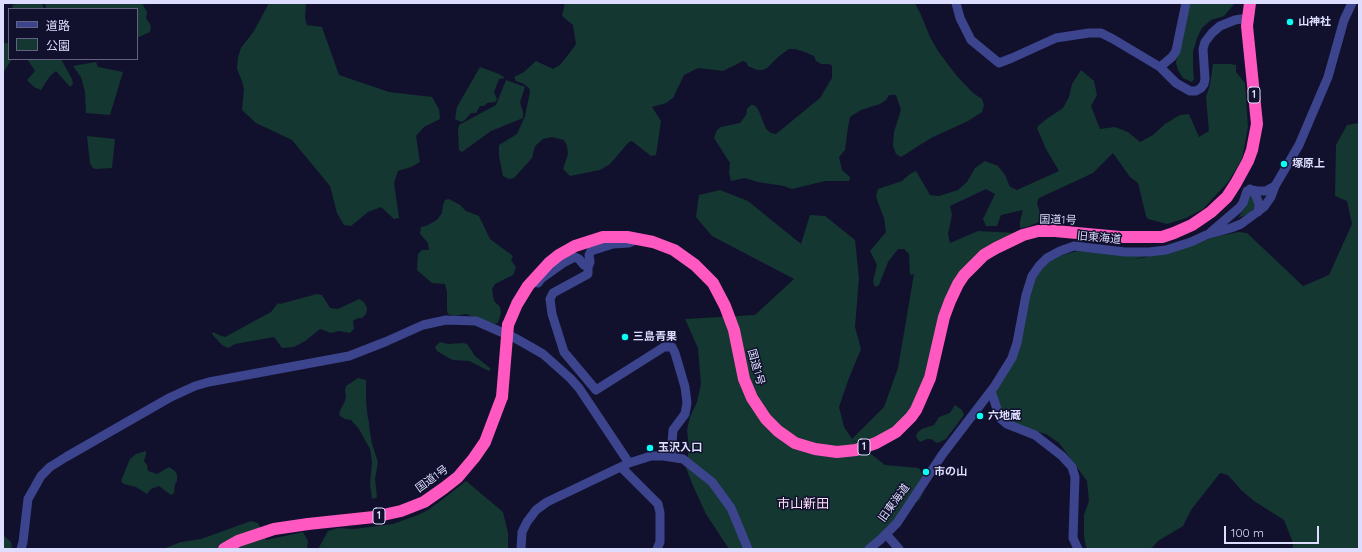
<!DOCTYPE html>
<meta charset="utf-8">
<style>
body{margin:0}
#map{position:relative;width:1362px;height:552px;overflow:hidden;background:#12112d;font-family:Quicksand,"Noto Sans JP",sans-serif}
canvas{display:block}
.frame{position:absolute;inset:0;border:4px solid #dddeff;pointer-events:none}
.legend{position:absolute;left:8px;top:8px;width:130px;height:52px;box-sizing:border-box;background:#12112d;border:1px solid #636381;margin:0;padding:5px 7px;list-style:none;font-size:12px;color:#dddeff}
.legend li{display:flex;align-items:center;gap:8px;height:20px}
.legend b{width:20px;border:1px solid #636381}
.scale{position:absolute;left:1224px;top:526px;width:95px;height:18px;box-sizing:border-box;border:2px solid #dddeff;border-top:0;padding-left:5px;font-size:12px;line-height:14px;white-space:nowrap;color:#dddeff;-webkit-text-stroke:3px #12112d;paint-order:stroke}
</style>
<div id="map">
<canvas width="1362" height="552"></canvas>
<div class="frame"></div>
<ul class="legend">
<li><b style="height:5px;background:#3b448d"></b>道路</li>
<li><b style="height:11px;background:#143731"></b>公園</li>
</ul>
<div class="scale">100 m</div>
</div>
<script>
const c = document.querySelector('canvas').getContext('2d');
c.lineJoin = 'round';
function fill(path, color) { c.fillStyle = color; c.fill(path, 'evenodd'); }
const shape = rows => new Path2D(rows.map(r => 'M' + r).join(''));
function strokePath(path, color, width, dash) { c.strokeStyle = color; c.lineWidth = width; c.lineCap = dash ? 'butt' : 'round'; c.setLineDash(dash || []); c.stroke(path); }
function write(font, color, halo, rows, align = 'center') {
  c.font = font + ' Quicksand,"Noto Sans JP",sans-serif'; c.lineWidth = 3; c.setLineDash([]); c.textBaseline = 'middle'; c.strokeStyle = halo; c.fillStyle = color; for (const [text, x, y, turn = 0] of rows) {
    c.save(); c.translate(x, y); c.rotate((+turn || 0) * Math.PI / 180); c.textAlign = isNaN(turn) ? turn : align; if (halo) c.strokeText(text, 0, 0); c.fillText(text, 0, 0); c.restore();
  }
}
fill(shape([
 [19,3,42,3,44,9,13,9,12,5],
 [45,3,142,3,147,12,146,18,151,26,150,32,137,38,137,9,46,9],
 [269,3,306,3,305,18,307,25,322,27,339,75,389,92,432,97,439,109,440,119,424,127,416,136,420,162,411,167,398,171,394,183,399,218,394,219,381,207,368,212,351,226,344,225,337,213,330,186,292,140,256,123,242,110,244,89,242,81,237,69,238,57,241,48,254,31],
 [565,3,915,3,921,15,930,37,938,51,956,75,973,93,982,99,984,105,982,112,968,121,931,138,901,157,896,154,893,146,894,132,901,110,896,95,889,95,886,100,880,104,861,110,850,117,848,127,845,150,839,157,842,170,850,177,849,181,825,181,792,189,784,186,758,182,745,178,731,181,729,173,730,163,714,138,717,130,721,127,740,123,746,115,747,109,751,105,754,105,758,109,766,129,771,133,776,134,820,98,832,78,832,66,829,64,821,64,816,61,814,56,805,52,795,49,789,49,778,57,767,68,762,70,757,70,748,66,746,62,743,61,723,71,698,68,684,75,673,98,666,103,652,107,661,121,656,155,651,156,632,141,629,142,610,164,600,170,570,176,563,169,568,154,567,146,564,140,552,137,543,139,535,146,532,158,514,178,509,179,503,176,499,156,499,145,517,134,525,116,530,92,529,88,524,84,516,81,514,77,524,72,536,61,553,69,560,65,571,51,576,44,573,25,562,16],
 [1191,3,1235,3,1224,16,1211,20,1202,28,1197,38,1193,52,1193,68,1194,79,1192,82,1183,78,1178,70,1176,63,1184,17],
 [3,43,9,43,9,59,12,59,3,73],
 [27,59,61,59,72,79,73,84,70,87,56,71,50,76,41,90,34,87,27,80,35,71],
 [96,62,98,67,123,72,110,115,86,113,85,92,81,77,73,66],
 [1213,64,1230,64,1236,65,1236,72,1245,83,1248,127,1242,159,1228,182,1203,209,1186,218,1167,224,1148,219,1146,216,1138,183,1130,177,1113,153,1093,173,1039,198,1037,203,1041,217,1039,222,1027,227,1020,228,1020,221,1023,210,1001,215,997,226,986,226,983,219,995,194,986,189,950,206,952,215,948,234,950,243,978,231,1015,233,959,279,923,396,898,429,865,447,853,440,885,465,919,468,927,483,920,499,873,542,864,549,729,549,706,514,694,488,686,468,689,447,687,430,690,417,697,402,701,384,698,348,685,319,755,315,794,279,712,236,696,217,699,195,720,190,748,201,801,244,810,215,825,216,855,240,859,278,855,327,861,349,849,378,839,407,844,427,852,439,884,407,898,368,914,274,910,275,909,254,904,249,898,249,888,262,879,285,875,287,873,281,877,265,870,251,886,232,884,218,876,197,878,189,902,181,910,174,916,171,930,195,939,196,958,190,967,182,975,168,985,161,998,166,1005,175,1010,187,1017,190,1059,171,1046,149,1037,128,1039,125,1048,118,1063,108,1069,97,1072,84,1081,70,1094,81,1097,95,1091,106,1100,129,1115,127,1128,132,1140,142,1153,135,1165,124,1180,115,1189,114,1199,137,1209,131,1206,97,1210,85],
 [480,67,499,74,504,77,505,78,499,79,494,92,497,99,495,102,487,103,484,106,480,106,476,113,471,113,465,120,461,122,455,119,457,107],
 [506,80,525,87,520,102,523,112,523,118,491,131,462,152,459,150,458,130,459,125,496,105],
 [1359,123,1359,549,1292,549,1293,545,1292,540,1284,520,1254,501,1241,490,1228,475,1220,473,1191,510,1183,526,1158,541,1151,549,1088,549,1086,547,1084,536,1084,515,1089,501,1087,481,1059,443,1046,434,1007,424,999,405,994,387,1015,350,1022,316,1038,272,1055,257,1085,249,1154,253,1133,260,1174,250,1219,236,1239,232,1247,233,1303,286,1329,275,1352,224,1347,201,1335,196,1336,145,1347,125],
 [87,136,115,139,112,168,95,169,92,167,90,163],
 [1251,196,1255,201,1254,208,1248,214,1238,218,1246,206,1248,197],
 [449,199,460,205,466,211,479,216,490,239,513,256,511,260,516,267,513,275,495,284,492,289,494,301,500,307,501,313,498,323,495,324,487,322,466,314,454,316,448,314,447,310,447,292,445,284,432,283,417,270,418,254,422,250,429,250,428,243,420,234,421,227,426,226,437,220,442,213,443,205,445,200],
 [317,294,322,295,330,308,338,309,359,299,364,302,367,308,366,314,362,318,358,318,353,321,354,329,350,333,339,331,331,333,320,329,305,341,294,347,282,348,274,337,235,344,228,348,222,345,212,334,213,332,219,335,225,337,271,312,278,303,280,304],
 [440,342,448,344,463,343,467,344,475,356,491,369,489,371,469,361,453,360,447,357,437,351,435,347],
 [358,378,366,380,366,402,368,419,369,422,369,426,372,444,378,462,375,479,377,497,376,498,372,499,370,484,372,462,370,449,359,429,351,420,345,419,340,416,339,413,345,401,346,396,345,391,346,386],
 [955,405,962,410,964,415,946,439,937,443,931,439,927,439,920,442,916,437,917,433,922,429,934,425,939,417,950,413],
 [146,451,146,454,144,461,147,465,148,471,157,474,169,467,175,471,177,475,177,481,175,484,174,493,171,495,159,486,151,489,147,494,136,487,124,484,121,481,130,459,136,454],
 [466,481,503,512,508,533,508,549,318,549,328,531,338,528,354,529,393,524,418,515,428,510,447,496],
 [251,521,258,523,266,540,303,532,308,541,307,549,163,549,181,542,201,539],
 [3,535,11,542,12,549,3,549]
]), '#143731');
strokePath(shape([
 [956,3,960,18,971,40,999,63,1012,58,1056,38,1089,33,1101,33,1113,39,1160,67,1176,83,1190,91,1196,91,1201,88,1204,84,1205,79,1203,49,1205,42,1212,33,1220,26,1235,20,1247,18],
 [1160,67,1172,57,1176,51,1186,3],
 [1250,189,1255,194,1258,201,1259,205,1258,212],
 [1211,232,1239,208,1243,203,1247,191,1252,190,1257,191,1266,191,1275,186],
 [638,239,629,243,613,244,591,251,589,255,590,262,588,267,588,274,553,293,550,299,552,314,564,352,596,390,664,347,672,347,675,353,685,387,687,403,685,414,673,430,671,456],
 [538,283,542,278,563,263,575,257,579,259,584,265,588,267],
 [991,391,1000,418,1007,424,1035,435,1062,456,1072,467,1075,477,1073,538,1078,549],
 [621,467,658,504,660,513,660,542,657,549],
 [886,534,899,549],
 [21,549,23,542,28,499,41,476,50,467,66,457,169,398,195,386,209,382,349,356,385,342,423,325,446,320,476,321,515,338,543,354,570,378,579,388,629,463],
 [521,549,522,532,527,522,536,510,547,502,629,463,651,456,663,456,683,459,712,482,731,508,748,549],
 [869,549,880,540,897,523,942,455,994,387,1012,358,1017,343,1026,295,1032,276,1039,266,1047,258,1060,251,1074,246,1125,252,1149,252,1166,250,1191,242,1206,235,1231,228,1241,224,1264,207,1271,197,1275,186,1299,145,1328,77,1344,20,1352,3]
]), '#3b448d', 9);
strokePath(shape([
 [508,325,517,304,528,286,549,263,559,255,575,246,603,237,627,237,653,242,674,250,695,265,713,283,725,306,734,330,744,379,752,398,766,419,778,431,795,443,815,449,837,452,856,450,876,443,896,432,911,417,916,410,930,378,944,317,950,301,958,284,964,275,984,255,996,248,1023,235,1038,231,1055,231,1120,237,1162,237,1174,233,1192,225,1211,212,1227,197,1236,183,1248,161,1252,150,1257,124,1247,26,1250,3],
 [224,549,238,541,274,529,308,524,374,517,401,511,424,502,444,488,458,477,474,458,485,442,502,397]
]), '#ff58c0', 12);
strokePath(shape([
 [502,397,508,325]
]), '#ff58c0', 12);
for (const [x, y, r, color] of [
 [1290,22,4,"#09fff3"],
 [1284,164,4,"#09fff3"],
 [625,337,4,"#09fff3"],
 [980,416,4,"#09fff3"],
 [650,448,4,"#09fff3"],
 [926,472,4,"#09fff3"]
]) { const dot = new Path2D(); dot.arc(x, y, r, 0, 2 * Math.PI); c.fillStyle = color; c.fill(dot); strokePath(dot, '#12112d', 1.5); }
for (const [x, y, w] of [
 [1254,95,12],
 [864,447,12],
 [379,516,12]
]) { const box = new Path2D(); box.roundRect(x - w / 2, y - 8, w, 16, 3); c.fillStyle = '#12112d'; c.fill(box); strokePath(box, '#dddeff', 1); }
write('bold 10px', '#dddeff', null, [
 ["1",1254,95],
 ["1",864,447],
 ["1",379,516]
]);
write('bold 11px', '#dddeff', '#12112d', [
 ["山神社",1298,22],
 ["塚原上",1292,164],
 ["三島青果",633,337],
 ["六地蔵",988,416],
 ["玉沢入口",658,448],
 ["市の山",934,472]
], 'left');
write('11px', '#dddeff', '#12112d', [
 ["国道1号",1058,220,2],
 ["旧東海道",1099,238,5],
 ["国道1号",756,367,75],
 ["国道1号",432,479,-36],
 ["旧東海道",894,503,-54]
]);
write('13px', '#ffdff8', '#12112d', [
 ["市山新田",803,504]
]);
</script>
